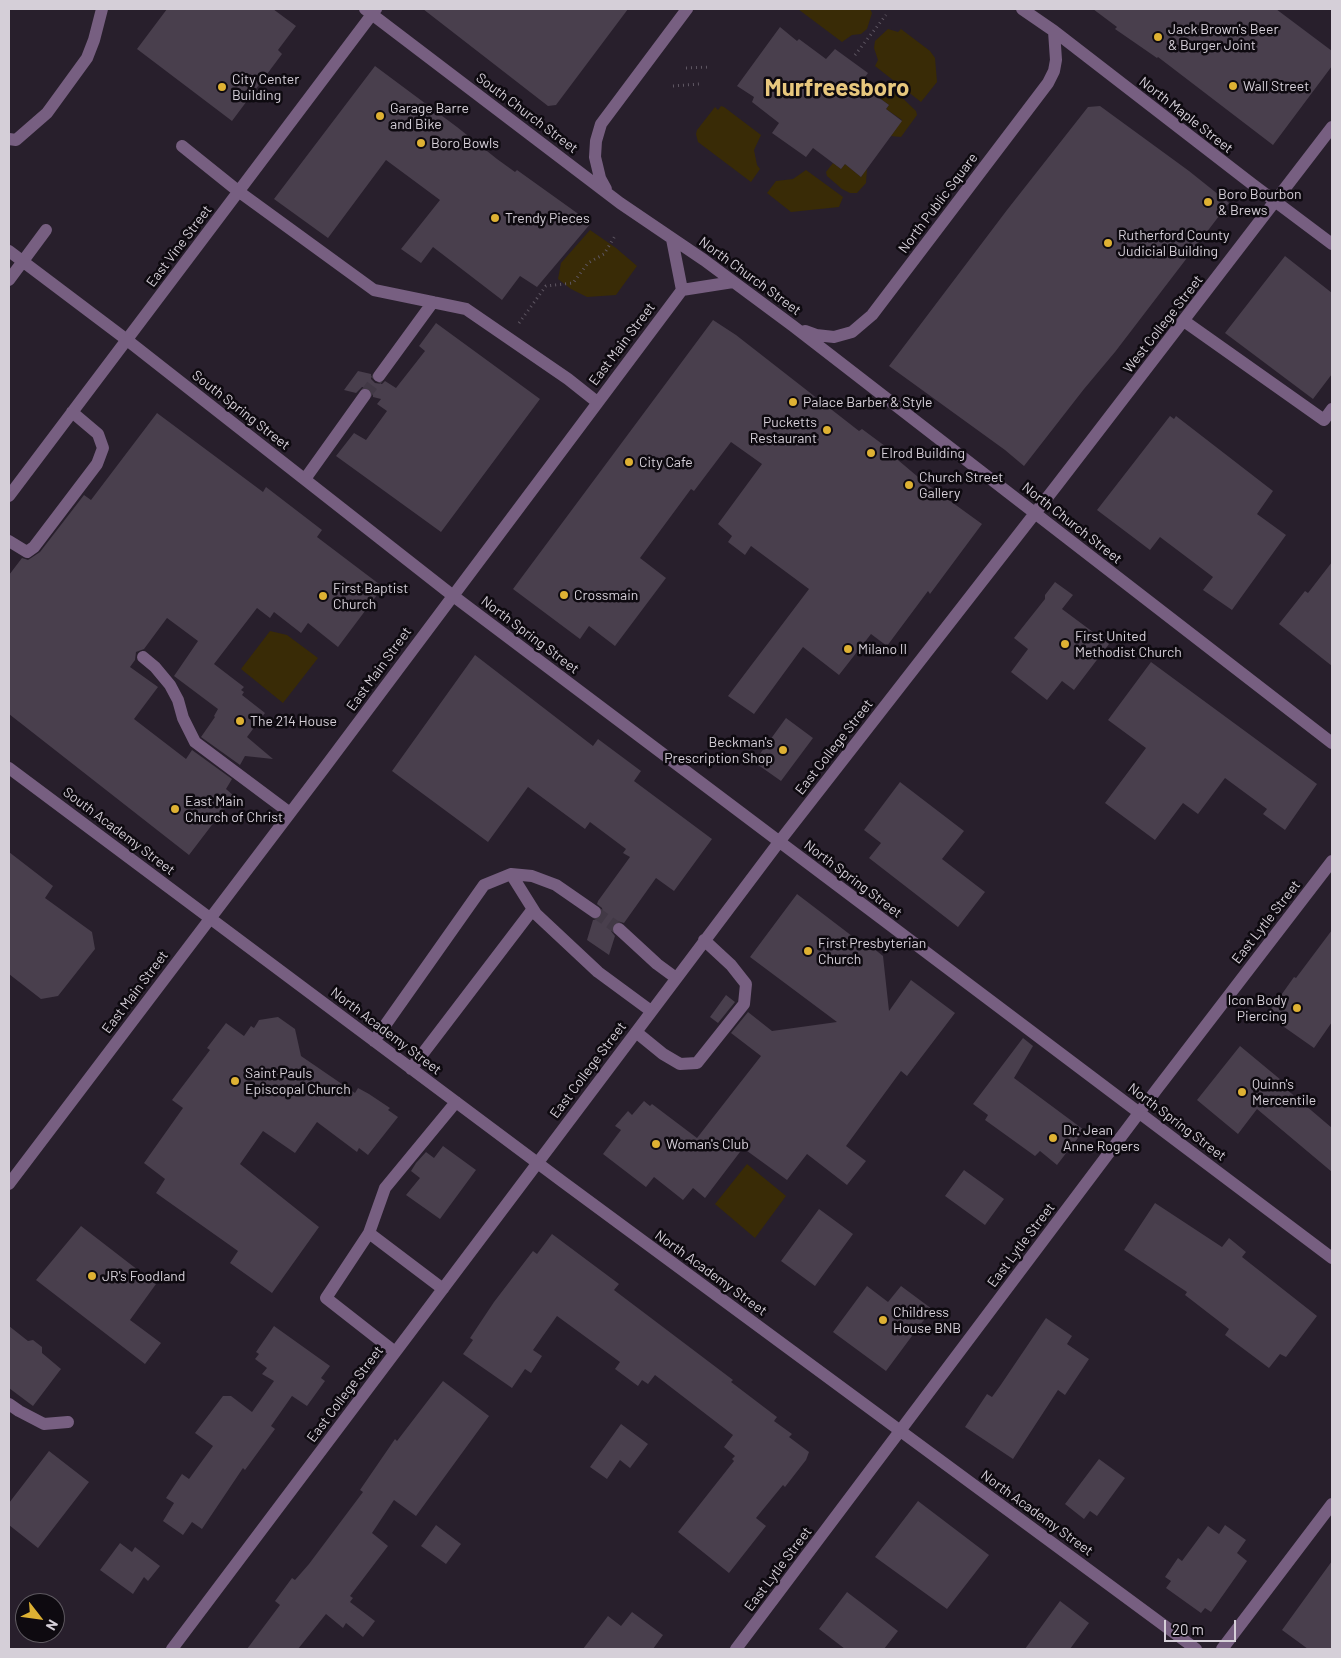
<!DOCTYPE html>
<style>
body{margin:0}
#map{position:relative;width:1341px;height:1658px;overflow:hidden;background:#281f2c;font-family:Barlow,sans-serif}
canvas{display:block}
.frame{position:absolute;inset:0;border:10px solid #d5cfd8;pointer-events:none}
.north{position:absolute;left:15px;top:1593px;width:50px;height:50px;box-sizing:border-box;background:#0e0a10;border:1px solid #5e5960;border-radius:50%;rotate:120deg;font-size:14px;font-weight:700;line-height:20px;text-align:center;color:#d5cfd8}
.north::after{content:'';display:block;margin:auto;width:18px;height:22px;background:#deb133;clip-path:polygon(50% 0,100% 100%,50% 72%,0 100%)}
.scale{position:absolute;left:1164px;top:1620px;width:72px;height:22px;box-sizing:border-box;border:2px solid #d5cfd8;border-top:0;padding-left:6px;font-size:15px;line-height:18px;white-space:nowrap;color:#d5cfd8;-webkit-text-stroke:4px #0e0a10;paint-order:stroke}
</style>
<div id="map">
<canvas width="1341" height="1658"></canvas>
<div class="frame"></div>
<div class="north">N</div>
<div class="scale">20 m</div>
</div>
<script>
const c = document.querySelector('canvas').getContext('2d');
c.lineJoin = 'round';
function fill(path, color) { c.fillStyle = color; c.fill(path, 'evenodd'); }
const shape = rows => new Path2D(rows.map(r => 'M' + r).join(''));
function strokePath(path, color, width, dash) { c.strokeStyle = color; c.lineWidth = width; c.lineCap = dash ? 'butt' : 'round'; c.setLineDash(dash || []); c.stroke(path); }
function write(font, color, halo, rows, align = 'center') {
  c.font = font + ' Barlow,sans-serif'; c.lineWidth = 5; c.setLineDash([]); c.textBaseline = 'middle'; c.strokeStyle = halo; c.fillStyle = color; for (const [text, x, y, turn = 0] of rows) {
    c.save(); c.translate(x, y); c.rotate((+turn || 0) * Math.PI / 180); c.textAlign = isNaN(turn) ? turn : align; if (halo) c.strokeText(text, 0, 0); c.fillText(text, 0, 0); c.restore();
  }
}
fill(shape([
 [798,9,870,9,872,13,867,29,861,34,852,35,842,42],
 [888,29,898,32,901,29,930,51,935,58,937,82,921,102,875,66,878,60,874,48,875,41],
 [877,81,883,82,891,87,916,111,917,115,901,137,891,136,902,120,886,109,889,105,870,91],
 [721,106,724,107,761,135,754,150,757,165,760,169,751,182,698,142,696,134,697,130,715,107,718,110],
 [833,163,841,169,845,164,861,177,867,168,866,183,857,193,850,193,842,189,827,176,826,172],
 [806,170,843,197,839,207,791,212,767,193,776,181,793,179],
 [590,230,616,248,637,266,616,295,587,297,571,289,558,279,561,263],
 [270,631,287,635,318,658,283,703,241,669],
 [747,1164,786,1196,755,1238,715,1204]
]), '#392b06');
fill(shape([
 [167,9,273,9,296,26,278,50,282,54,232,121,137,49],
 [423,9,628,9,556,105,548,106],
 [1093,9,1276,9,1332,51,1332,66,1273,145,1158,57,1157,58,1115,29,1117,27],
 [780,27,797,41,799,39,826,59,835,49,868,73,860,84,889,105,886,109,902,121,861,177,845,164,841,169,813,148,806,157,772,133,779,123,752,102,754,97,737,86],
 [375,66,457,127,497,159,515,172,517,170,591,223,537,287,520,276,502,300,433,247,421,263,401,249,440,200,386,160,328,238,274,199],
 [1100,106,1189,171,1229,203,1115,352,1084,389,1024,466,1005,450,889,366,1007,210,1088,107],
 [1285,256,1332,293,1332,374,1313,399,1225,333],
 [713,320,736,335,859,431,862,429,893,452,892,455,924,482,982,524,930,594,928,591,887,646,871,634,839,675,803,647,754,714,728,696,809,589,751,546,745,555,728,542,732,536,718,524,762,464,731,442,694,491,691,489,640,558,666,578,615,646,589,626,580,639,513,589],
 [436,323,540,399,441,532,336,456,354,433,366,440,387,411,377,404,381,399,373,397,373,392,369,388,362,387,356,393,344,390,358,371,371,374,371,379,375,383,382,384,385,381,396,388,425,351,419,346],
 [157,413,263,492,266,487,322,530,317,537,383,587,338,647,308,623,301,633,274,612,270,618,257,608,214,664,244,687,241,690,244,692,242,695,265,713,247,737,273,759,245,756,240,765,201,737,215,717,214,716,218,709,174,676,198,641,167,618,144,649,136,652,135,660,130,667,158,687,134,719,186,759,192,750,232,779,226,789,234,796,189,855,9,714,9,575,22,558,28,560,40,552,84,495,91,500],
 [1170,416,1174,419,1176,416,1273,491,1257,514,1286,535,1232,610,1203,590,1213,577,1160,537,1150,550,1097,510],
 [1332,562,1332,666,1279,624,1305,591,1308,593],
 [1055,582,1073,595,1062,609,1109,644,1074,690,1062,681,1047,700,1011,672,1028,649,1014,638,1045,599,1045,595],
 [475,655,593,746,598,739,641,771,634,781,712,839,674,891,656,878,624,923,617,921,613,924,611,931,615,936,609,955,587,940,593,920,599,919,603,913,602,908,597,904,598,901,630,857,623,853,626,849,590,822,585,829,528,787,488,842,392,771],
 [1151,662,1317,784,1285,830,1263,814,1267,809,1225,778,1198,814,1183,803,1155,840,1105,803,1146,748,1108,720],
 [786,718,813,738,781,781,754,762],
 [900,782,964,831,942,859,985,892,958,927,869,858,881,843,864,830],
 [9,852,53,886,45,898,92,932,95,949,58,996,41,999,9,974],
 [797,894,869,949,873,948,883,956,889,1011,911,980,955,1013,907,1076,901,1071,846,1146,866,1161,847,1185,807,1154,787,1180,743,1148,705,1198,693,1188,683,1200,654,1177,646,1187,603,1154,621,1130,615,1126,628,1111,632,1115,644,1101,650,1106,652,1104,697,1138,761,1056,731,1033,748,1012,772,1031,837,1022,750,957],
 [1332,930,1332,1022,1314,1048,1267,1015,1294,977,1296,978],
 [726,995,735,1002,718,1023,710,1017],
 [278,1017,295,1029,301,1056,355,1093,358,1088,369,1094,390,1108,388,1110,398,1117,368,1155,359,1148,357,1152,317,1122,295,1153,263,1131,240,1164,319,1227,272,1293,230,1263,238,1251,156,1193,165,1179,144,1163,183,1108,172,1100,210,1050,207,1048,226,1023,244,1036,251,1026,254,1028,259,1020],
 [1023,1038,1033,1046,1014,1078,1084,1130,1057,1165,1040,1151,1035,1156,985,1120,988,1115,973,1104],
 [1240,1046,1287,1085,1285,1088,1332,1128,1332,1172,1257,1109,1238,1134,1197,1100],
 [443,1146,476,1170,440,1219,406,1195,420,1178,411,1171,416,1163,426,1152,434,1158],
 [964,1170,1004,1199,985,1225,945,1196],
 [1155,1203,1222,1247,1229,1238,1246,1252,1242,1257,1317,1316,1286,1357,1280,1354,1269,1368,1225,1335,1229,1329,1185,1295,1187,1292,1124,1250],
 [819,1209,853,1234,815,1286,781,1261],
 [81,1226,156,1284,130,1320,161,1343,145,1364,36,1280],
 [552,1234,619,1284,614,1290,733,1380,731,1382,777,1417,774,1421,792,1434,789,1437,809,1452,806,1460,785,1487,783,1485,756,1518,766,1526,729,1573,678,1532,734,1461,732,1459,735,1456,724,1447,733,1435,655,1375,648,1384,642,1380,638,1386,615,1369,620,1362,557,1316,533,1350,542,1356,531,1373,525,1369,512,1388,463,1354,473,1340,470,1338,494,1302,533,1251,537,1254],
 [867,1286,888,1302,901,1286,932,1309,886,1371,833,1332],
 [1046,1318,1072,1336,1067,1344,1089,1359,1065,1395,1058,1390,1013,1459,965,1427,987,1394,992,1397,1000,1386],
 [9,1326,28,1341,33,1340,42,1347,42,1353,61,1369,33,1406,9,1388],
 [274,1326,330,1366,321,1378,325,1381,307,1406,292,1396,271,1426,275,1429,245,1470,243,1468,202,1529,192,1522,183,1535,163,1521,174,1503,166,1498,182,1474,189,1479,213,1446,195,1433,223,1396,231,1396,252,1412,274,1381,262,1374,267,1368,255,1359,259,1354,256,1352],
 [443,1381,489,1416,416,1516,394,1500,372,1533,388,1546,350,1596,353,1598,350,1602,375,1621,363,1637,346,1623,343,1628,326,1614,298,1649,247,1649,280,1605,275,1601,292,1578,295,1580,309,1564,363,1492,360,1490,395,1439,397,1441],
 [621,1424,648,1444,630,1468,620,1460,607,1479,590,1467],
 [49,1451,89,1482,38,1548,9,1525,9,1503],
 [1099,1459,1125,1478,1097,1516,1090,1511,1084,1519,1065,1504],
 [918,1501,989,1555,947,1609,875,1557],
 [436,1525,461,1544,446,1564,421,1546],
 [1225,1525,1246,1540,1237,1553,1247,1561,1211,1612,1205,1608,1201,1613,1166,1588,1171,1581,1165,1577,1178,1558,1182,1561,1208,1526,1219,1534],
 [120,1543,132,1552,135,1547,160,1566,148,1581,144,1577,133,1594,100,1570],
 [1332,1561,1332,1649,1308,1649,1282,1630],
 [847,1592,898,1631,884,1649,845,1649,819,1629],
 [1060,1601,1089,1623,1070,1649,1025,1649],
 [632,1612,663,1635,653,1649,583,1649,608,1616,621,1626]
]), '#493f4d');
strokePath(shape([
 [365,395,379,376],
 [595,912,619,929]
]), '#423946', 12, [12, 6]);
strokePath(shape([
 [855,55,886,15],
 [686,68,710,67],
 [673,86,699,84],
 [519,323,546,286,573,283,588,263,604,254,615,236]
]), '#5f5763', 3, [1, 4]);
strokePath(shape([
 [365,9,620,203,704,260,793,326,1332,743],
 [1022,9,1054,31,1252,184,1332,244],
 [9,139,16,140,47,113,87,58,94,40,102,9],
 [182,146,238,191,374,290,466,309,568,379,597,402],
 [606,189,600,178,595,157,596,141,601,124,687,9],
 [672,239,682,290],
 [9,251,127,340,452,595,1332,1258],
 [9,280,46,230],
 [1184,321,1324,420,1332,409],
 [805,331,816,335,834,337,852,332,872,315,1048,83,1054,71,1056,60,1054,31],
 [379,376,433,302],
 [305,479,365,395],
 [9,496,376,9],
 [9,541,27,552,34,547,97,464,103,448,98,434,72,412],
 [143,657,155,667,170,685,178,700,183,718,195,742,290,813],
 [9,768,563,1182,1196,1649],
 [511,874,536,914,598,972,651,1011],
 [619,929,657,964,676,978],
 [636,1032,663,1054,680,1064,697,1063,744,1004,746,984,731,965,704,940],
 [374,1041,484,885,511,874,532,876,556,885,595,912],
 [411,1069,533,909],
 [9,1184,325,767,682,290,733,282],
 [369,1233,443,1289],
 [395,1352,326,1298,369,1233,385,1188,456,1102],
 [9,1404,19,1411,44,1424,68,1422],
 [172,1649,779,842,1057,485,1332,127],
 [736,1649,1157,1089,1332,861],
 [1222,1649,1332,1504]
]), '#775f81', 12);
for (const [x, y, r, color] of [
 [1158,37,5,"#deb133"],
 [1233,86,5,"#deb133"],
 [222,87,5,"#deb133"],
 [380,116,5,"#deb133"],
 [421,143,5,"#deb133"],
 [1208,202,5,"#deb133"],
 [495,218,5,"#deb133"],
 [1108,243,5,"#deb133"],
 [793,402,5,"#deb133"],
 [827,430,5,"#deb133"],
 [871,453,5,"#deb133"],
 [629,462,5,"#deb133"],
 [909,485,5,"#deb133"],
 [564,595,5,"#deb133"],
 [323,596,5,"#deb133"],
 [1065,644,5,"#deb133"],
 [848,649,5,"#deb133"],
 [240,721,5,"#deb133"],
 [783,750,5,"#deb133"],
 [175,809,5,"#deb133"],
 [808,951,5,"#deb133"],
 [1297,1008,5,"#deb133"],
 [235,1081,5,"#deb133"],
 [1242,1092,5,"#deb133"],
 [1053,1138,5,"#deb133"],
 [656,1144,5,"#deb133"],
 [92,1276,5,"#deb133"],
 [883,1320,5,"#deb133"]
]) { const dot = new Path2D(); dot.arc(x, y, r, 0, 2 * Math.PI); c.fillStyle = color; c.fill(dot); strokePath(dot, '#0e0a10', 2); }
write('14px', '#d5cfd8', '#0e0a10', [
 ["Jack Brown's Beer",1168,29],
 ["& Burger Joint",1168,45],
 ["City Center",232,79],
 ["Building",232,95],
 ["Wall Street",1243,86],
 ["Garage Barre",390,108],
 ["and Bike",390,124],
 ["Boro Bowls",431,143],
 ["Boro Bourbon",1218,194],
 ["& Brews",1218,210],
 ["Trendy Pieces",505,218],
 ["Rutherford County",1118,235],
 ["Judicial Building",1118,251],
 ["Palace Barber & Style",803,402],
 ["Pucketts",817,422,"right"],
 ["Restaurant",817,438,"right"],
 ["Elrod Building",881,453],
 ["City Cafe",639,462],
 ["Church Street",919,477],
 ["Gallery",919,493],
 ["First Baptist",333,588],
 ["Church",333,604],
 ["Crossmain",574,595],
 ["First United",1075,636],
 ["Methodist Church",1075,652],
 ["Milano II",858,649],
 ["The 214 House",250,721],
 ["Beckman's",773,742,"right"],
 ["Prescription Shop",773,758,"right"],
 ["East Main",185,801],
 ["Church of Christ",185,817],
 ["First Presbyterian",818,943],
 ["Church",818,959],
 ["Icon Body",1287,1000,"right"],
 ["Piercing",1287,1016,"right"],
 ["Saint Pauls",245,1073],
 ["Episcopal Church",245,1089],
 ["Quinn's",1252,1084],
 ["Mercentile",1252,1100],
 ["Dr. Jean",1063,1130],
 ["Anne Rogers",1063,1146],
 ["Woman's Club",666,1144],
 ["JR's Foodland",102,1276],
 ["Childress",893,1312],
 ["House BNB",893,1328]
], 'left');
write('14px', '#d5cfd8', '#0e0a10', [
 ["South Church Street",527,113,37],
 ["North Maple Street",1186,115,38],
 ["North Public Square",938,203,-53],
 ["East Vine Street",179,246,-53],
 ["North Church Street",750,276,36],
 ["West College Street",1163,324,-52],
 ["East Main Street",622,344,-53],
 ["South Spring Street",241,410,38],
 ["North Church Street",1072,523,38],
 ["North Spring Street",530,635,37],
 ["East Main Street",379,669,-54],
 ["East College Street",834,747,-52],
 ["South Academy Street",119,831,37],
 ["North Spring Street",853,879,37],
 ["East Lytle Street",1266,922,-52],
 ["East Main Street",135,992,-53],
 ["North Academy Street",386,1031,37],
 ["East College Street",588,1070,-53],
 ["North Spring Street",1177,1122,37],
 ["East Lytle Street",1021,1245,-53],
 ["North Academy Street",711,1273,36],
 ["East College Street",345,1394,-53],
 ["North Academy Street",1037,1513,36],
 ["East Lytle Street",778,1569,-53]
]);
write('bold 24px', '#e7c77d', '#0e0a10', [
 ["Murfreesboro",837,88]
]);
</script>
